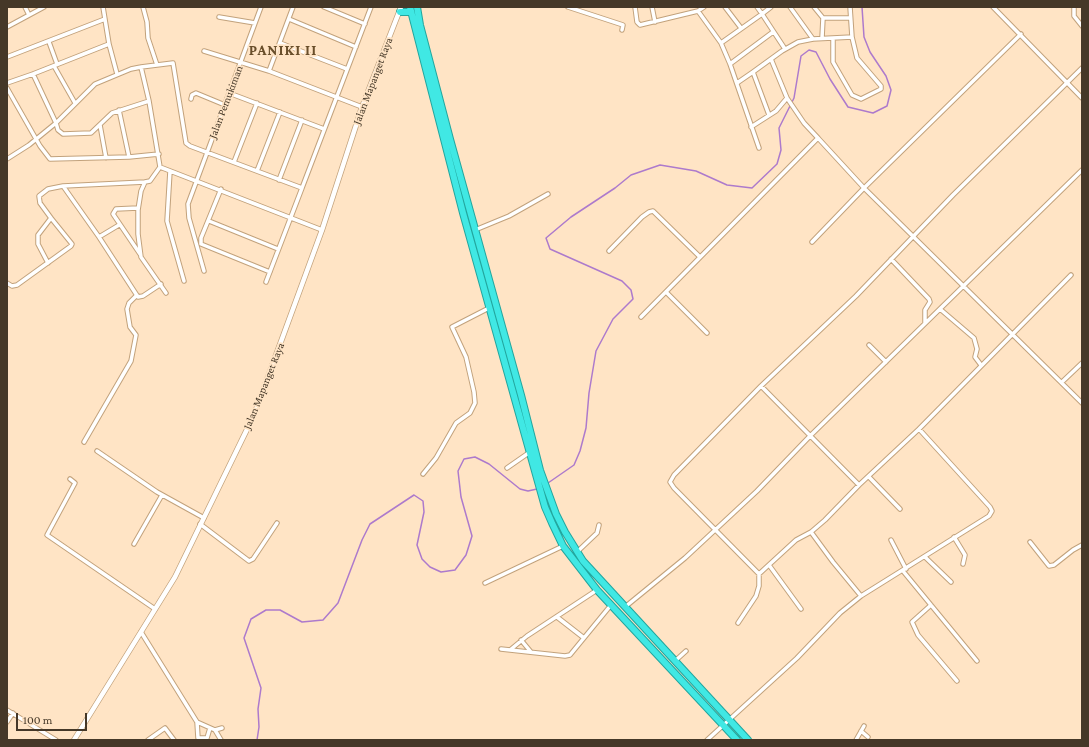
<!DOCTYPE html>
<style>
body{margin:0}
#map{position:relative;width:1089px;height:747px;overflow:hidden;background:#ffe4c5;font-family:"Crimson Pro",serif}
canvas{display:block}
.frame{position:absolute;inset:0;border:8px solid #453828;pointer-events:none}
.scale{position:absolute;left:16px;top:713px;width:71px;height:18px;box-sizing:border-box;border:2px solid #453828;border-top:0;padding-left:5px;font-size:12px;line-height:14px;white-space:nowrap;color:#453828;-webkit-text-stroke:3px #ffe4c5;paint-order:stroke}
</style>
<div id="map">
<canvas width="1089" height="747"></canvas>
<div class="frame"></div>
<div class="scale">100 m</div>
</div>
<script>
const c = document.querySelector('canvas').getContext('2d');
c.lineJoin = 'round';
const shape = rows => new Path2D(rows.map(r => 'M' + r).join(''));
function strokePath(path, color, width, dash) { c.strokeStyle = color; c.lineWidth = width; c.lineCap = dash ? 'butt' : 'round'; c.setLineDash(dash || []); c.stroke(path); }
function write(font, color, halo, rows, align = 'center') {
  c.font = font + ' "Crimson Pro",serif'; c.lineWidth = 3.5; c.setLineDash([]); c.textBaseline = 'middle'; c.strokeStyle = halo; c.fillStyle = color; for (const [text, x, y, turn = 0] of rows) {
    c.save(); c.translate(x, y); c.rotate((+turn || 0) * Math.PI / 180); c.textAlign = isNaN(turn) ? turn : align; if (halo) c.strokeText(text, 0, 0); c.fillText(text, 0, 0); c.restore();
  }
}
strokePath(shape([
 [548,483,574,465,580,451,586,428,589,393,596,351,613,319,633,299,631,290,622,281,550,249,546,238,571,217,615,188,631,175,660,165,696,171,727,185,752,188,777,164,781,150,779,128,794,98,801,56,809,50,816,52,830,79,848,107,873,113,887,106,891,90,886,76,870,52,864,37,862,7],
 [257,740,259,727,258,709,261,688,244,638,251,619,266,610,280,610,302,622,323,620,338,603,362,540,370,524,414,495,423,501,424,512,417,545,422,559,430,567,441,572,455,570,466,555,472,536,461,497,458,471,464,459,475,457,489,464,520,489,528,491,537,489]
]), '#ad7acc', 1.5);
const minor = shape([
 [25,7,29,15],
 [143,7,147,22,148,38,157,65],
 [324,7,365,24],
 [568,7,620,24,623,25,622,30],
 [635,7,637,22,640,25,698,11,704,7],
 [652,7,655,22],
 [725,7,741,28],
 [757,7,762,14,721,43,730,64,759,148],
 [771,7,762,14,785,49],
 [790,7,813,39],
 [814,7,823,18,850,18],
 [993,7,1082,98],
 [1074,7,1074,16,1082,26],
 [698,11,721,43],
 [219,17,255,23],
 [289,19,356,47],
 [7,27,44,7],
 [822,38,823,18],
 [833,38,833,62,852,95,861,99,881,89,881,86,857,58,852,37,850,7],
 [49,42,57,64],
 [280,43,347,69],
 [109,44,117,74],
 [204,51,269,71,362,107],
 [7,57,105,19],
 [730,64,773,32],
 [54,66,75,103],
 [141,67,149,101,112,113,91,133,63,134,58,130,56,123,95,84,131,69,141,67,173,63,186,143,190,146,302,188,266,282],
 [269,71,293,7],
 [753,72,782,51,798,42,813,39,852,37],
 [7,83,33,74],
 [737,83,753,72,769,115],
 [7,88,40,146,50,159,129,157,159,154],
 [229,93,324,129],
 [787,98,804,123,818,138],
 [191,99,192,95,196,93,225,105],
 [149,101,160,167,322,230],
 [119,110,129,157],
 [100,125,106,158],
 [751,127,776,111,787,98,771,59],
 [7,159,29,145,56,123,33,74,109,44,103,7],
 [234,162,257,103],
 [160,167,150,181,145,182,141,191,138,210,138,234,141,257,166,293],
 [170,171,167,221,184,281],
 [257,171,280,112],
 [279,180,302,120],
 [302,188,371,7],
 [221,189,201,238,201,244,270,272],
 [138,208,116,209,113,214,140,254],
 [209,221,278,249],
 [119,225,99,237,63,186,145,182],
 [475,230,509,216,548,194],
 [99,237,138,297,143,296,161,284],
 [812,242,864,188,1021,34],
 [609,251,642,217,649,212,653,211,700,257],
 [891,259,929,299,930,302,925,310,925,323],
 [48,263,38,244,38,235,51,218,40,203,39,196,48,189,63,186],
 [204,271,189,218,188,204,261,7],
 [7,283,12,286,17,285,71,246,72,244,51,218],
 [666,292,707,333],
 [940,309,974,338,977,349,975,357,981,365],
 [641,317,818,138,864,188,1082,403],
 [869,345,886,362],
 [1062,382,1082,363],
 [761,386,859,485,825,520,811,532,796,540,759,574,674,488,670,482,674,475,761,386],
 [761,386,856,296,953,195,1082,68],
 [84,442,131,361,136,335,130,327,127,309,129,303,137,295],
 [97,451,157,492,204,518],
 [507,468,530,452],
 [423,474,436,458,456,423,470,413,475,403,474,392,466,357,452,327,489,308],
 [869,477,900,509],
 [70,479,75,483,47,535,155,609],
 [859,485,919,429,1071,275],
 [200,524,249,561,253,559,277,523],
 [811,532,833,562,861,596,989,516,992,511,990,507,919,429],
 [954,537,965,555,963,564],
 [891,540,906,569],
 [1030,542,1049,566,1054,565,1073,550,1082,545],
 [134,544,162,495],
 [577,552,597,533,599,525],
 [925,557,951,582],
 [769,565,801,609],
 [903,571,977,661],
 [485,583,563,546],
 [931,605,912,622,918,635,957,681],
 [625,607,685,558,757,491,810,436,1082,170],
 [557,617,584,638],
 [738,623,756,596,759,586,759,574],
 [141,632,197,722,215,730],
 [521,640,531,652],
 [501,649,565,656,570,655,611,605],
 [510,650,527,636,597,590],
 [675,661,686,651],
 [7,710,56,740],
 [7,722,13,713],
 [197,722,198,738,207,738,210,728],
 [861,731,868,737],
 [148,740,165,728,174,740],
 [221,740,215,730,222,728],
 [707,740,797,658,840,613,861,596],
 [856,740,864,726]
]);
const tertiary = shape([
 [74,740,175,577,254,415,322,230,362,107,401,7]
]);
const trunk = shape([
 [410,7,463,213,545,507,552,523,563,546,597,590,737,740],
 [417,7,420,25,450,139,521,395,540,470,556,514,565,532,583,561,748,740],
 [400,12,410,12]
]);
strokePath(minor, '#c2a27c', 5.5);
strokePath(tertiary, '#c2a27c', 6);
strokePath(trunk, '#23a69e', 8);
strokePath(minor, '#fff', 3.5);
strokePath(tertiary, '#fff', 4.5);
strokePath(trunk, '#40e8e4', 6);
write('11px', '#453828', '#ffe4c5', [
 ["Jalan Mapanget Raya",373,81,-69],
 ["Jalan Pemukiman",226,102,-69],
 ["Jalan Mapanget Raya",264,386,-68]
]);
c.letterSpacing = '1px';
write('bold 15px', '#694e2a', '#ffe4c5', [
 ["PANIKI II",283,50]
]);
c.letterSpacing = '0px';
</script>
